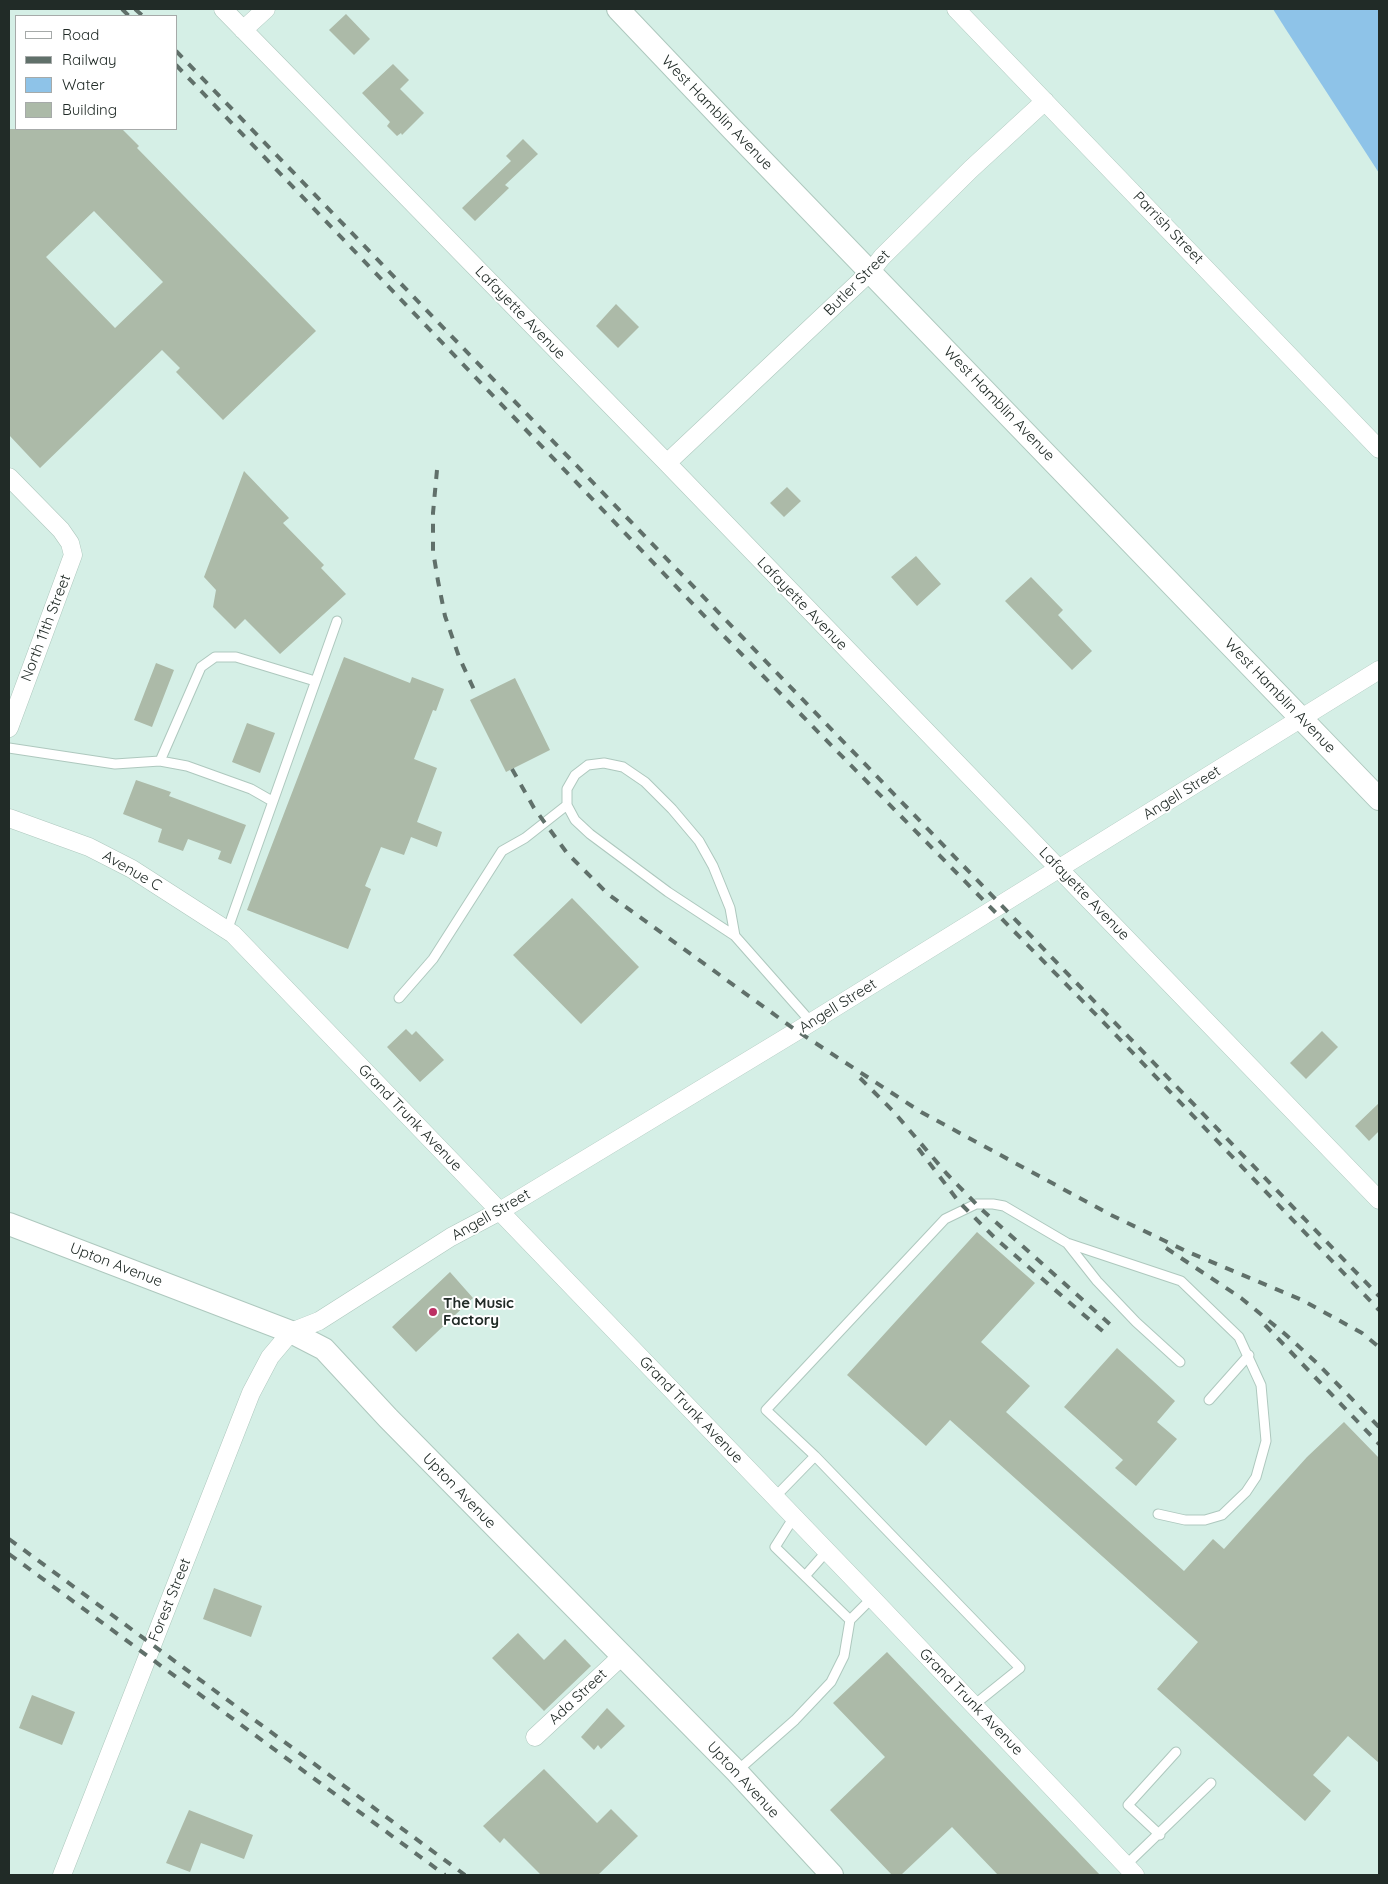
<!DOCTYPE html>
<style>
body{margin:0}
#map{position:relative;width:1388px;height:1884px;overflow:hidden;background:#d5efe6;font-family:Quicksand,sans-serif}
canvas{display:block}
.frame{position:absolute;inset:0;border:10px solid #212b27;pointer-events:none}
.legend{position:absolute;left:15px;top:15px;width:162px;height:115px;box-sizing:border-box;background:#fff;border:1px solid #a6aaa9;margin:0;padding:6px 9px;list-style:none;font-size:15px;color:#212b27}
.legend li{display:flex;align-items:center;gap:10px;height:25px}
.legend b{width:25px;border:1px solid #a6aaa9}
</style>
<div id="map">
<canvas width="1388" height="1884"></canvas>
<div class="frame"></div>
<ul class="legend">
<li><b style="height:6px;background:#fff"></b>Road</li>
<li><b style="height:6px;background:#60706a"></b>Railway</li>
<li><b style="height:14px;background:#8ec3e8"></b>Water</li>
<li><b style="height:14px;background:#acbaa8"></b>Building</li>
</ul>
</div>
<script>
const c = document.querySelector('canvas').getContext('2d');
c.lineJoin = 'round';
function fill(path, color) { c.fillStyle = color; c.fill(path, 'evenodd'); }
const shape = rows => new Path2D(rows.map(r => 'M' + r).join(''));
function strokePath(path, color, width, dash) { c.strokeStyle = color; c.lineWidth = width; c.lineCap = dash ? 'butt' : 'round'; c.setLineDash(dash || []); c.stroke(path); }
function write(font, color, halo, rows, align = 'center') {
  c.font = font + ' Quicksand,sans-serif'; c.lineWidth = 4; c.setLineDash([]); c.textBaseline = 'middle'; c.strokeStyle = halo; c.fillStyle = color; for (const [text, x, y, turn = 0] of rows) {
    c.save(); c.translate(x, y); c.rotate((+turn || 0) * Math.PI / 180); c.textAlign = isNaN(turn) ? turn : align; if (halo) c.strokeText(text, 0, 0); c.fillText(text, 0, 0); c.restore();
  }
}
fill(shape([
 [1273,9,1379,9,1379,173,1285,28]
]), '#8ec3e8');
fill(shape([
 [346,14,370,39,354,55,329,30],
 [393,64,409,80,400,89,424,113,402,135,401,133,397,136,387,126,390,122,362,93],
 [9,129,122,129,139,146,137,148,316,331,223,420,176,372,180,368,162,350,40,468,9,435],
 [94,211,163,282,115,328,46,257],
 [523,139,538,154,505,185,509,188,475,221,462,208,511,161,506,156],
 [616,304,639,327,618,348,596,326],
 [244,471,289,518,283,523,324,565,321,568,346,594,280,654,245,619,235,629,213,607,216,590,204,577],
 [787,487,801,501,784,517,770,503],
 [916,556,941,584,917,606,891,577],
 [1031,577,1063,610,1058,615,1092,651,1072,670,1005,601],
 [344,657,410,683,412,677,444,689,436,711,433,710,414,759,437,768,417,822,442,832,437,847,411,837,404,855,381,847,365,886,371,889,348,949,247,910],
 [156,663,174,670,152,727,134,720],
 [515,678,550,750,506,772,470,700],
 [247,723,275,733,260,773,232,762],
 [136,780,171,792,169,796,246,825,231,864,218,859,221,851,188,839,183,851,158,842,162,829,123,814],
 [572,898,639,967,581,1024,513,955],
 [406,1029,412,1035,416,1031,444,1060,420,1082,387,1047],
 [1322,1031,1338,1047,1306,1079,1290,1063],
 [1379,1103,1379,1131,1369,1141,1355,1126],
 [977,1232,1035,1283,981,1342,1030,1386,1006,1412,1184,1571,1213,1539,1224,1549,1307,1457,1344,1422,1379,1458,1379,1763,1348,1736,1313,1775,1331,1791,1305,1821,1157,1689,1198,1642,950,1420,926,1446,847,1375],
 [450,1272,473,1298,416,1352,392,1327],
 [1117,1348,1175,1401,1157,1422,1177,1439,1136,1486,1115,1468,1123,1460,1064,1407],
 [214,1588,262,1606,251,1637,203,1619],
 [518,1633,544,1660,565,1639,591,1666,544,1711,492,1658],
 [887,1652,1080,1854,1100,1875,998,1875,952,1827,901,1875,892,1875,830,1810,885,1757,833,1703],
 [32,1695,75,1712,62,1745,19,1728],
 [607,1708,625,1726,601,1749,598,1745,594,1750,581,1737],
 [544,1769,597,1823,611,1809,638,1836,598,1875,541,1875,504,1838,500,1843,483,1826],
 [189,1810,253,1835,244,1859,201,1843,190,1872,166,1863]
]), '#acbaa8');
const service = shape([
 [9,748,115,764,160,761,187,766,251,789,272,801],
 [160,761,201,667,215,657,236,657,315,681],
 [227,931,337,621],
 [735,936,730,908,713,866,699,841,672,809,645,782,623,767,604,763,588,765,575,775,567,789,567,805,575,820,590,834,668,892,735,936,811,1022],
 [399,998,433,959,502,851,525,838,567,805],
 [1067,1243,1097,1281,1136,1322,1180,1362],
 [1209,1400,1249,1355],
 [815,1456,1020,1668,974,1705],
 [775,1497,815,1456,766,1410,945,1219,976,1204,993,1204,1004,1206,1067,1243,1181,1281,1239,1337,1261,1385,1266,1441,1256,1477,1246,1492,1222,1515,1205,1520,1185,1520,1158,1514],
 [794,1517,775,1547,850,1620],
 [805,1576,827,1551],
 [737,1771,795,1720,831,1682,844,1656,850,1620,872,1598],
 [1160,1835,1128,1805,1176,1752],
 [1126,1865,1211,1783]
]);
const minor = shape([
 [223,9,667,463,1379,1200],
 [956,9,1379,449],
 [243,30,266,9],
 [667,463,871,271,882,257,971,169,1045,101],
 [9,477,61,530,70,543,73,555,9,728],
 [9,818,89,847,132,869,233,934,872,1598,1135,1875],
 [535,1737,622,1656],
 [62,1875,251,1393,270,1357,291,1332,319,1321,451,1237,500,1211,797,1031,1379,670]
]);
const tertiary = shape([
 [618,9,731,128,1379,799],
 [9,1224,291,1332,324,1349,388,1418,736,1771,832,1875]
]);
strokePath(service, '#aec8be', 11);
strokePath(minor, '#aec8be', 19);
strokePath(tertiary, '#aec8be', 24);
strokePath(service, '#fff', 9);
strokePath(minor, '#fff', 18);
strokePath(tertiary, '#fff', 22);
strokePath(shape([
 [122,9,129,16],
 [135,9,143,16],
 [176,51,1379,1296],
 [176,65,715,627,1113,1032,1379,1310],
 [437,470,433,513,433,551,438,581,445,616,459,657,477,696],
 [512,769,534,808,567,853,608,894,797,1031,921,1112,1111,1215,1188,1252,1302,1300,1362,1333,1379,1347],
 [860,1078,893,1111,947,1174,980,1208,1112,1326],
 [918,1148,959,1202,995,1238,1106,1334],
 [1166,1248,1241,1298,1285,1334,1317,1363,1379,1427],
 [1265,1325,1379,1444],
 [9,1539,465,1875],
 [9,1554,445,1875]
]), '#60706a', 4, [9, 9]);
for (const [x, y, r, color] of [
 [433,1312,5,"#bc3063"]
]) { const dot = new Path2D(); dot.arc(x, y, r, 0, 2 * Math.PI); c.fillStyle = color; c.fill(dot); strokePath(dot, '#fff', 2); }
write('15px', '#212b27', '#fff', [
 ["West Hamblin Avenue",717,113,46],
 ["Parrish Street",1168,228,46],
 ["Butler Street",857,283,-45],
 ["Lafayette Avenue",520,313,46],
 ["West Hamblin Avenue",999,404,46],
 ["Lafayette Avenue",802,604,46],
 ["North 11th Street",46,628,-69],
 ["West Hamblin Avenue",1280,696,46],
 ["Angell Street",1182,793,-32],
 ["Avenue C",132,871,30],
 ["Lafayette Avenue",1084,894,46],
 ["Angell Street",838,1006,-32],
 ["Grand Trunk Avenue",410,1118,46],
 ["Angell Street",491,1215,-30],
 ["Upton Avenue",116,1265,21],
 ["Grand Trunk Avenue",691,1410,46],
 ["Upton Avenue",459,1491,46],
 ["Forest Street",170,1600,-68],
 ["Ada Street",578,1697,-43],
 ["Grand Trunk Avenue",971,1702,46],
 ["Upton Avenue",743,1780,47]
]);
write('bold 15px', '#212b27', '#fff', [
 ["The Music",443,1303],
 ["Factory",443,1320]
], 'left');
</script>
